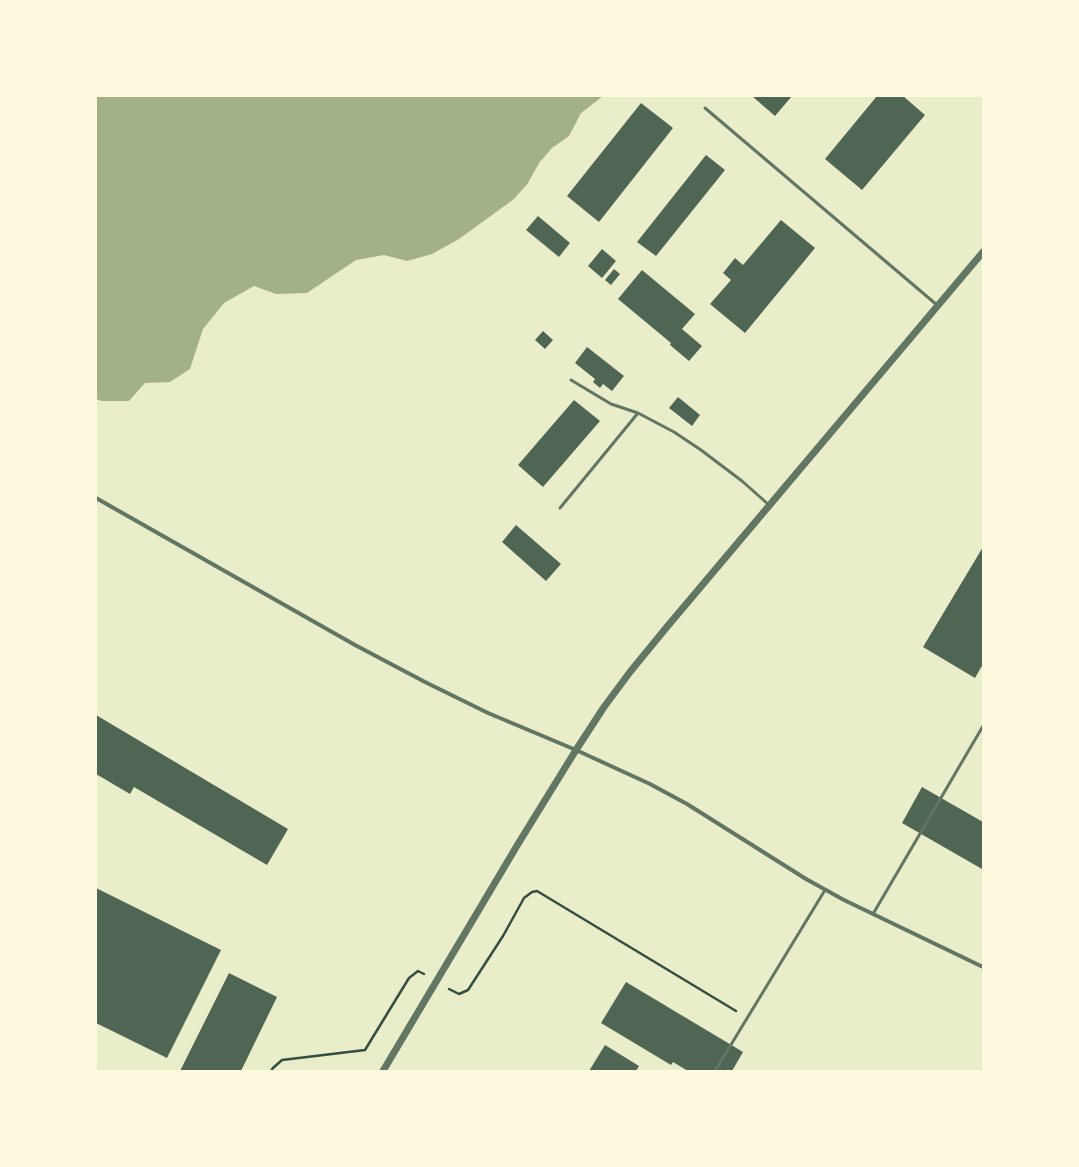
<!DOCTYPE html>
<style>
body{margin:0}
#map{position:relative;width:1079px;height:1167px;overflow:hidden;background:#e9edc9;font-family:Overpass,sans-serif}
canvas{display:block}
.frame{position:absolute;inset:0;border:97px solid #fefae0;pointer-events:none}
</style>
<div id="map">
<canvas width="1079" height="1167"></canvas>
<div class="frame"></div>
</div>
<script>
const c = document.querySelector('canvas').getContext('2d');
c.lineJoin = 'round';
function fill(path, color) { c.fillStyle = color; c.fill(path, 'evenodd'); }
const shape = rows => new Path2D(rows.map(r => 'M' + r).join(''));
function strokePath(path, color, width, dash) { c.strokeStyle = color; c.lineWidth = width; c.lineCap = dash ? 'butt' : 'round'; c.setLineDash(dash || []); c.stroke(path); }
fill(shape([
 [96,96,603,96,581,113,569,136,552,148,539,163,528,183,514,199,459,239,432,254,407,261,384,255,356,260,307,293,276,294,254,286,224,303,203,329,190,369,170,382,145,383,129,401,102,401,96,399]
]), '#a3b18a');
fill(shape([
 [752,96,792,96,775,116],
 [877,96,903,96,925,115,862,190,825,159],
 [641,103,673,128,599,222,567,196],
 [706,155,725,170,656,256,637,242],
 [538,216,570,243,559,257,526,230],
 [781,220,815,248,745,333,710,304,731,280,723,273,735,258,743,265],
 [602,249,616,261,602,278,588,266],
 [614,269,620,274,611,285,605,280],
 [642,270,695,314,682,329,702,346,689,361,670,345,671,343,618,299],
 [543,331,553,340,545,349,535,340],
 [587,347,624,376,612,391,603,384,600,388,593,382,595,379,575,363],
 [678,397,700,415,692,426,669,408],
 [574,400,600,421,543,487,518,465],
 [516,525,561,564,546,581,502,542],
 [983,547,983,664,975,678,923,647],
 [96,715,288,829,267,865,134,787,130,794,96,774],
 [922,787,983,822,983,867,982,869,902,823],
 [96,888,221,950,167,1058,96,1023],
 [229,973,277,997,241,1071,180,1071],
 [626,982,743,1052,732,1071,688,1071,673,1062,671,1065,601,1023],
 [605,1045,639,1066,636,1071,589,1071]
]), '#4f6655');
strokePath(shape([
 [449,989,459,994,468,990,503,936,524,898,532,892,537,891,736,1011],
 [271,1071,273,1068,282,1060,365,1050,409,978,418,971,424,974]
]), '#344e41', 2.5);
strokePath(shape([
 [705,108,937,305],
 [571,380,611,404,638,413],
 [560,508,638,413,674,432,701,450,742,481,769,505],
 [873,914,983,726],
 [715,1071,825,890]
]), '#617663', 3);
strokePath(shape([
 [96,498,355,645,425,682,488,713,576,750,650,784,687,804,806,879,844,900,983,967]
]), '#617663', 4);
strokePath(shape([
 [383,1071,518,844,576,750,604,707,630,672,666,628,983,252]
]), '#617663', 7);
</script>
